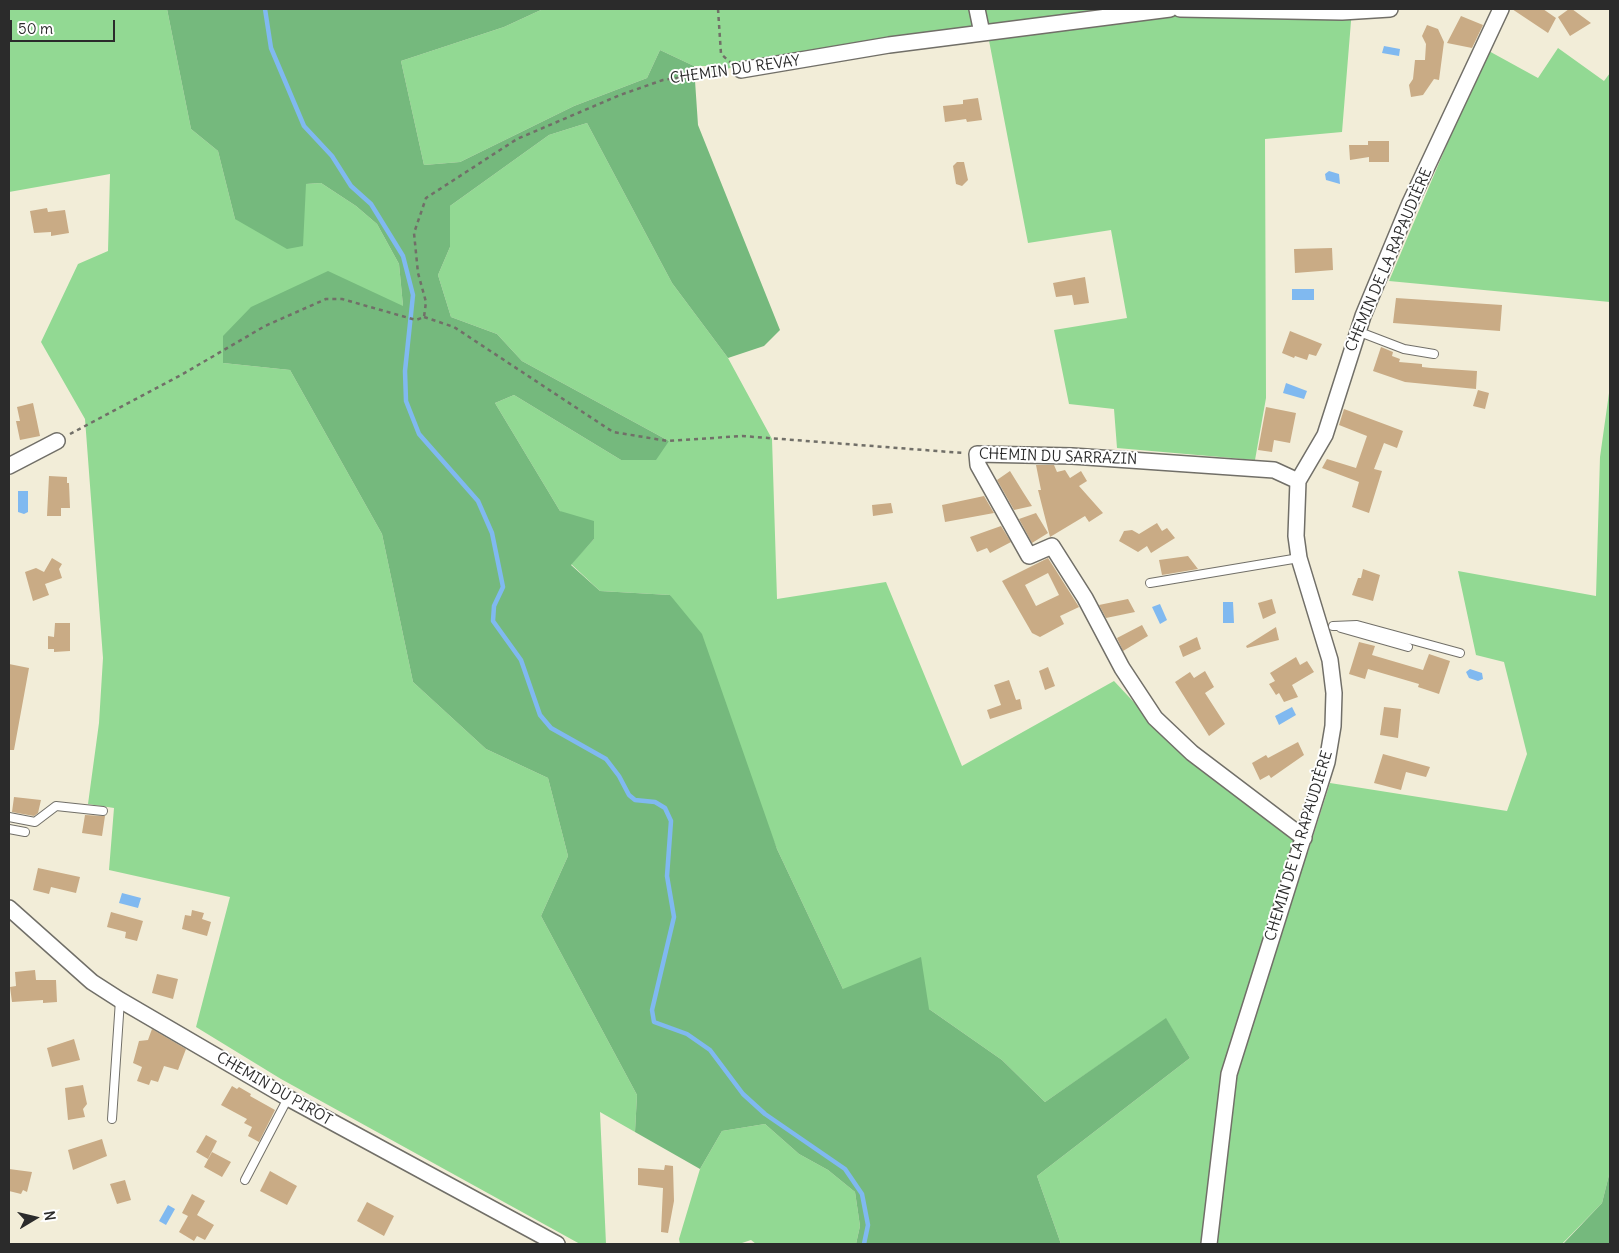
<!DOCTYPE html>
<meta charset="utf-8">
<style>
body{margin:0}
#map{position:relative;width:1619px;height:1253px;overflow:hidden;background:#f2edd8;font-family:Delius,sans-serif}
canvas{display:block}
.frame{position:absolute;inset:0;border:10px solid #2b2b2b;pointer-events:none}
.north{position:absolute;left:10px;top:1193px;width:50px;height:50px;-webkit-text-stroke:4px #fff;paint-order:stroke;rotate:81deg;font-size:14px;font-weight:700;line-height:20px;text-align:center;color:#2b2b2b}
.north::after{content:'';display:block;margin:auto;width:18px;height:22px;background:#2b2b2b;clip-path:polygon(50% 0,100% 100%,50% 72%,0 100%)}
.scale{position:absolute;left:10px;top:20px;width:105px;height:22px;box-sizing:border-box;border:2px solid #2b2b2b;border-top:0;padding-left:6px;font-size:15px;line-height:18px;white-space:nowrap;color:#2b2b2b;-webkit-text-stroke:4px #fff;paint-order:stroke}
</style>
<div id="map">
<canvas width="1619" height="1253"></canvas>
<div class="frame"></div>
<div class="north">N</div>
<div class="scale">50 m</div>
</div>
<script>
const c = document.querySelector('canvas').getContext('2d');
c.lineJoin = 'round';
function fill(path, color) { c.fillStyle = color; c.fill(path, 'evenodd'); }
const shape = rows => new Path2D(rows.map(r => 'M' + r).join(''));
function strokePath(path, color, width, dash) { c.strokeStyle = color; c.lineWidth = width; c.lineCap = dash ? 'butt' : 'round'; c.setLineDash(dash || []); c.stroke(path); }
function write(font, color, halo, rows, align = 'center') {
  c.font = font + ' Delius,sans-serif'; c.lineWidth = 4; c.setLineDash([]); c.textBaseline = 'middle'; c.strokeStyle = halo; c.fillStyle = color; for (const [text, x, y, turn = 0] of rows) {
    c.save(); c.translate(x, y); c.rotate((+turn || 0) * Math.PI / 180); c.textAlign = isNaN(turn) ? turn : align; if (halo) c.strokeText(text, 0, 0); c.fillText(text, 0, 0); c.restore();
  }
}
fill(shape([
 [9,9,167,9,191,129,218,151,235,219,306,184,321,183,356,206,377,224,399,264,403,306,223,363,290,370,382,534,413,682,486,749,548,778,568,856,541,916,637,1095,635,1132,600,1112,606,1244,580,1244,281,1079,196,1027,230,897,109,870,114,808,88,804,99,723,103,658,85,419,41,342,78,264,108,251,110,174,9,192],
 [543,9,1352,9,1342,132,1265,139,1266,398,1255,460,1117,448,1114,409,1069,404,1054,330,1127,318,1111,230,1028,243,986,25,885,39,704,73,712,66,694,66,660,50,647,78,574,106,460,162,424,165,401,61,504,27],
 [1558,48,1604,81,1610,73,1610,302,1389,281,1487,50,1538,78],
 [587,123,672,283,728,358,772,439,777,599,886,582,962,766,1114,681,1174,745,1308,852,1330,783,1507,811,1527,754,1504,662,1476,655,1458,571,1596,596,1600,457,1610,386,1610,1171,1602,1203,1562,1244,1061,1244,1037,1176,1190,1058,1166,1019,1045,1102,1002,1060,929,1009,843,989,777,849,670,595,600,591,571,564,594,539,560,511,495,403,514,395,621,460,669,441,522,361,497,334,451,317,438,275,450,247,450,206,549,135],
 [765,1124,799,1154,828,1170,855,1192,860,1226,856,1244,756,1244,751,1240,739,1244,680,1244,679,1239,700,1169,722,1131]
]), '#92d993');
fill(shape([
 [167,9,543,9,504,27,401,61,424,165,460,162,574,106,647,78,660,50,694,66,698,125,780,330,764,346,728,358,672,283,587,123,549,135,450,206,450,247,438,275,451,317,497,334,522,361,669,441,656,460,621,460,514,395,495,403,560,511,594,521,594,539,571,565,600,591,670,595,702,634,777,849,843,989,921,957,929,1009,1002,1060,1045,1102,1166,1018,1190,1058,1037,1176,1061,1244,856,1244,860,1226,855,1192,828,1170,799,1154,765,1124,722,1131,700,1169,635,1132,637,1095,541,916,568,856,548,778,486,749,413,682,382,534,290,370,223,363,223,336,251,307,328,271,403,306,399,264,377,224,356,206,321,183,306,184,303,246,287,249,235,219,218,151,191,129],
 [1610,1171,1610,1244,1563,1244,1602,1203]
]), '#75b97d');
fill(shape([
 [1384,46,1400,49,1399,56,1382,53],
 [1329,171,1339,174,1340,184,1326,180,1325,174],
 [1292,289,1314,289,1314,300,1292,300],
 [1286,383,1307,391,1304,399,1283,393],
 [18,491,28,491,28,512,24,514,18,512],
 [1223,602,1233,602,1234,623,1223,623],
 [1160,604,1167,620,1160,624,1152,607],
 [1470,669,1482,673,1483,679,1478,681,1469,678,1466,672],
 [1292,707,1296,715,1279,725,1275,716],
 [122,893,141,898,138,908,119,903],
 [168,1205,175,1209,166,1225,159,1221]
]), '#80b9f0');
strokePath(shape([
 [265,9,271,48,304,126,332,156,351,186,371,204,403,256,413,295,405,371,406,401,419,434,478,501,492,533,503,587,494,606,493,621,521,660,540,715,551,728,606,759,619,776,629,795,635,800,655,802,665,808,671,821,667,876,674,917,652,1010,654,1022,687,1034,710,1050,743,1094,765,1114,845,1169,862,1194,868,1225,864,1244]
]), '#80b9f0', 4.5);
fill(shape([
 [1512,9,1543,9,1556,18,1548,33],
 [1569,9,1572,9,1591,23,1570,36,1558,17],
 [1461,16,1483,25,1472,48,1447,43],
 [1427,25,1438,29,1444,42,1439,80,1434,79,1423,95,1411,97,1409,85,1413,79,1415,60,1425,60,1426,44,1422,36],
 [978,98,982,120,967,122,966,119,945,122,943,106,963,104,963,100],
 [1368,141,1389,141,1389,162,1369,162,1369,157,1350,160,1349,145,1368,145],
 [957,162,964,162,968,180,962,186,956,184,953,166],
 [47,208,48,212,65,210,69,233,51,236,51,232,34,233,30,211],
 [1332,248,1333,270,1295,273,1294,249],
 [1085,277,1089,303,1074,305,1072,295,1056,297,1053,283],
 [1396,298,1502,305,1500,331,1393,323],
 [1290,331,1322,344,1316,356,1309,354,1307,360,1295,356,1294,358,1282,353],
 [1381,347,1393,352,1392,356,1400,359,1399,362,1422,364,1422,367,1431,368,1477,371,1476,389,1405,382,1373,371],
 [1478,390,1489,393,1485,409,1473,406],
 [33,403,40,436,20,440,16,421,20,421,17,407],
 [1266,407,1296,413,1290,443,1274,440,1272,452,1258,450],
 [1344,409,1403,431,1397,448,1384,443,1374,469,1382,471,1369,513,1352,507,1359,482,1322,468,1327,459,1356,468,1367,436,1339,425],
 [1036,465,1054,465,1057,472,1065,470,1070,478,1081,471,1087,481,1079,486,1103,513,1089,522,1085,516,1050,537,1038,490,1041,490],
 [1010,471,1023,492,1032,506,1014,510,997,480],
 [49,476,67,477,67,483,69,483,70,508,61,508,61,516,47,516],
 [984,496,994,513,945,522,942,505],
 [891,503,893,513,873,516,872,505],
 [1036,513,1048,533,1032,543,1019,519],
 [1157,523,1162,531,1167,528,1175,538,1151,553,1147,546,1138,552,1119,541,1124,531,1132,530,1139,534],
 [1001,526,1011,542,990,553,987,548,977,552,970,537],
 [1188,556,1198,569,1162,575,1159,560],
 [52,558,62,564,59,569,62,578,45,584,49,595,33,601,25,572,36,568,44,572],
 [1048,558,1079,607,1060,616,1064,624,1040,637,1032,633,1002,581],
 [1048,573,1059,595,1036,606,1025,585],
 [1363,569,1380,575,1373,601,1352,595,1358,578,1361,578],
 [1128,599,1135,612,1106,618,1099,605],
 [1272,599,1276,613,1263,619,1258,603],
 [55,623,70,623,70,651,54,652,54,649,48,649,48,636,54,637],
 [1142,625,1148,636,1123,651,1117,638],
 [1276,627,1279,640,1247,648,1246,646],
 [1197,637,1201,649,1183,657,1179,646],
 [1359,642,1375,646,1372,655,1423,670,1429,654,1450,661,1439,694,1418,687,1419,684,1368,669,1365,679,1349,674],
 [1296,657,1300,665,1307,661,1314,672,1292,685,1298,697,1284,702,1279,693,1276,695,1269,684,1275,681,1270,673],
 [9,664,29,668,14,750,9,750],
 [1048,667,1055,686,1045,690,1039,671],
 [1205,671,1214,687,1205,693,1225,724,1209,736,1175,682,1190,672,1194,678],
 [1009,680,1016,700,1020,699,1022,709,990,719,987,710,1001,705,994,685],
 [1384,707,1401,709,1398,738,1380,735],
 [1298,742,1304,755,1271,778,1269,775,1260,780,1252,763,1266,755,1268,758],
 [1383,754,1430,767,1426,777,1406,772,1401,790,1374,783],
 [14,797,41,800,38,813,34,816,12,812],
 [85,815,105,816,102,836,82,833],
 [38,868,80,877,76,893,51,887,49,894,33,890],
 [192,910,204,913,202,919,211,922,207,936,182,929,185,915,191,916],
 [111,912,143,921,137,941,125,938,126,932,107,927],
 [35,970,36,980,56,980,57,1002,43,1003,43,1000,12,1002,10,987,16,986,15,972],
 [157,974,178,979,173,999,152,993],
 [152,1029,186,1049,178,1070,164,1066,158,1082,151,1080,149,1085,137,1081,142,1067,133,1063,139,1041,148,1040],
 [74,1039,80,1060,52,1067,47,1048],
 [83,1085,87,1104,83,1109,85,1117,68,1120,65,1088],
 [232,1086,237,1089,239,1087,251,1094,250,1096,275,1110,259,1142,248,1136,252,1127,244,1123,247,1119,221,1105],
 [206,1135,217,1141,208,1159,196,1152],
 [102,1139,107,1156,73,1170,68,1150],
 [212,1152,231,1162,222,1177,204,1167],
 [665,1165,673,1166,674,1201,668,1233,661,1232,663,1188,638,1185,638,1168,664,1170],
 [9,1169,32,1172,27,1192,23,1190,21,1194,9,1191],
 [270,1171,297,1186,287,1205,260,1191],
 [125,1180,131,1200,117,1204,110,1184],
 [192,1194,205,1201,197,1215,214,1225,205,1240,197,1236,194,1241,179,1232,188,1216,182,1213],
 [367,1202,394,1216,384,1236,357,1221]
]), '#c9ab85');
const service = shape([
 [1357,331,1404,349,1434,354],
 [1150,583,1299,558],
 [1333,626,1357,625,1460,653],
 [1341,628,1408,647],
 [9,817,35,822,56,806,103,811],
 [9,829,25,832],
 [112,1119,120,1000],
 [245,1180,288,1098]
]);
const minor = shape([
 [977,9,982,33],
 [1180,9,1342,12,1390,9],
 [741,70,889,45,1170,9],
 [9,466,57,441],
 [1298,481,1274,470,1072,456,977,454,978,465,1029,556,1052,546,1085,598,1122,668,1155,718,1192,753,1304,838],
 [9,908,92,982,120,1000,288,1098,557,1244],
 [1209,1244,1229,1074,1327,762,1333,726,1334,693,1330,660,1299,558,1296,536,1298,481,1325,435,1363,316,1410,203,1501,9]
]);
strokePath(service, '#716f68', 10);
strokePath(minor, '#716f68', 18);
strokePath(shape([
 [718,9,721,54,730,62],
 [424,317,454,327,613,432,668,441,742,436,963,453],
 [70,434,181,375,265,326,326,299,342,299,416,320,424,317,426,302,418,273,414,233,426,198,517,139,620,95,663,80,727,71]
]), '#716f68', 2.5, [4, 4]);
strokePath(service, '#fff', 8);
strokePath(minor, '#fff', 15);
write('15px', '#2b2b2b', '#fff', [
 ["CHEMIN DU REVAY",735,70,-8],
 ["CHEMIN DE LA RAPAUDIÈRE",1389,260,-67],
 ["CHEMIN DU SARRAZIN",1058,457,2],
 ["CHEMIN DE LA RAPAUDIÈRE",1299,846,-73],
 ["CHEMIN DU PIROT",274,1089,30]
]);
</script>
